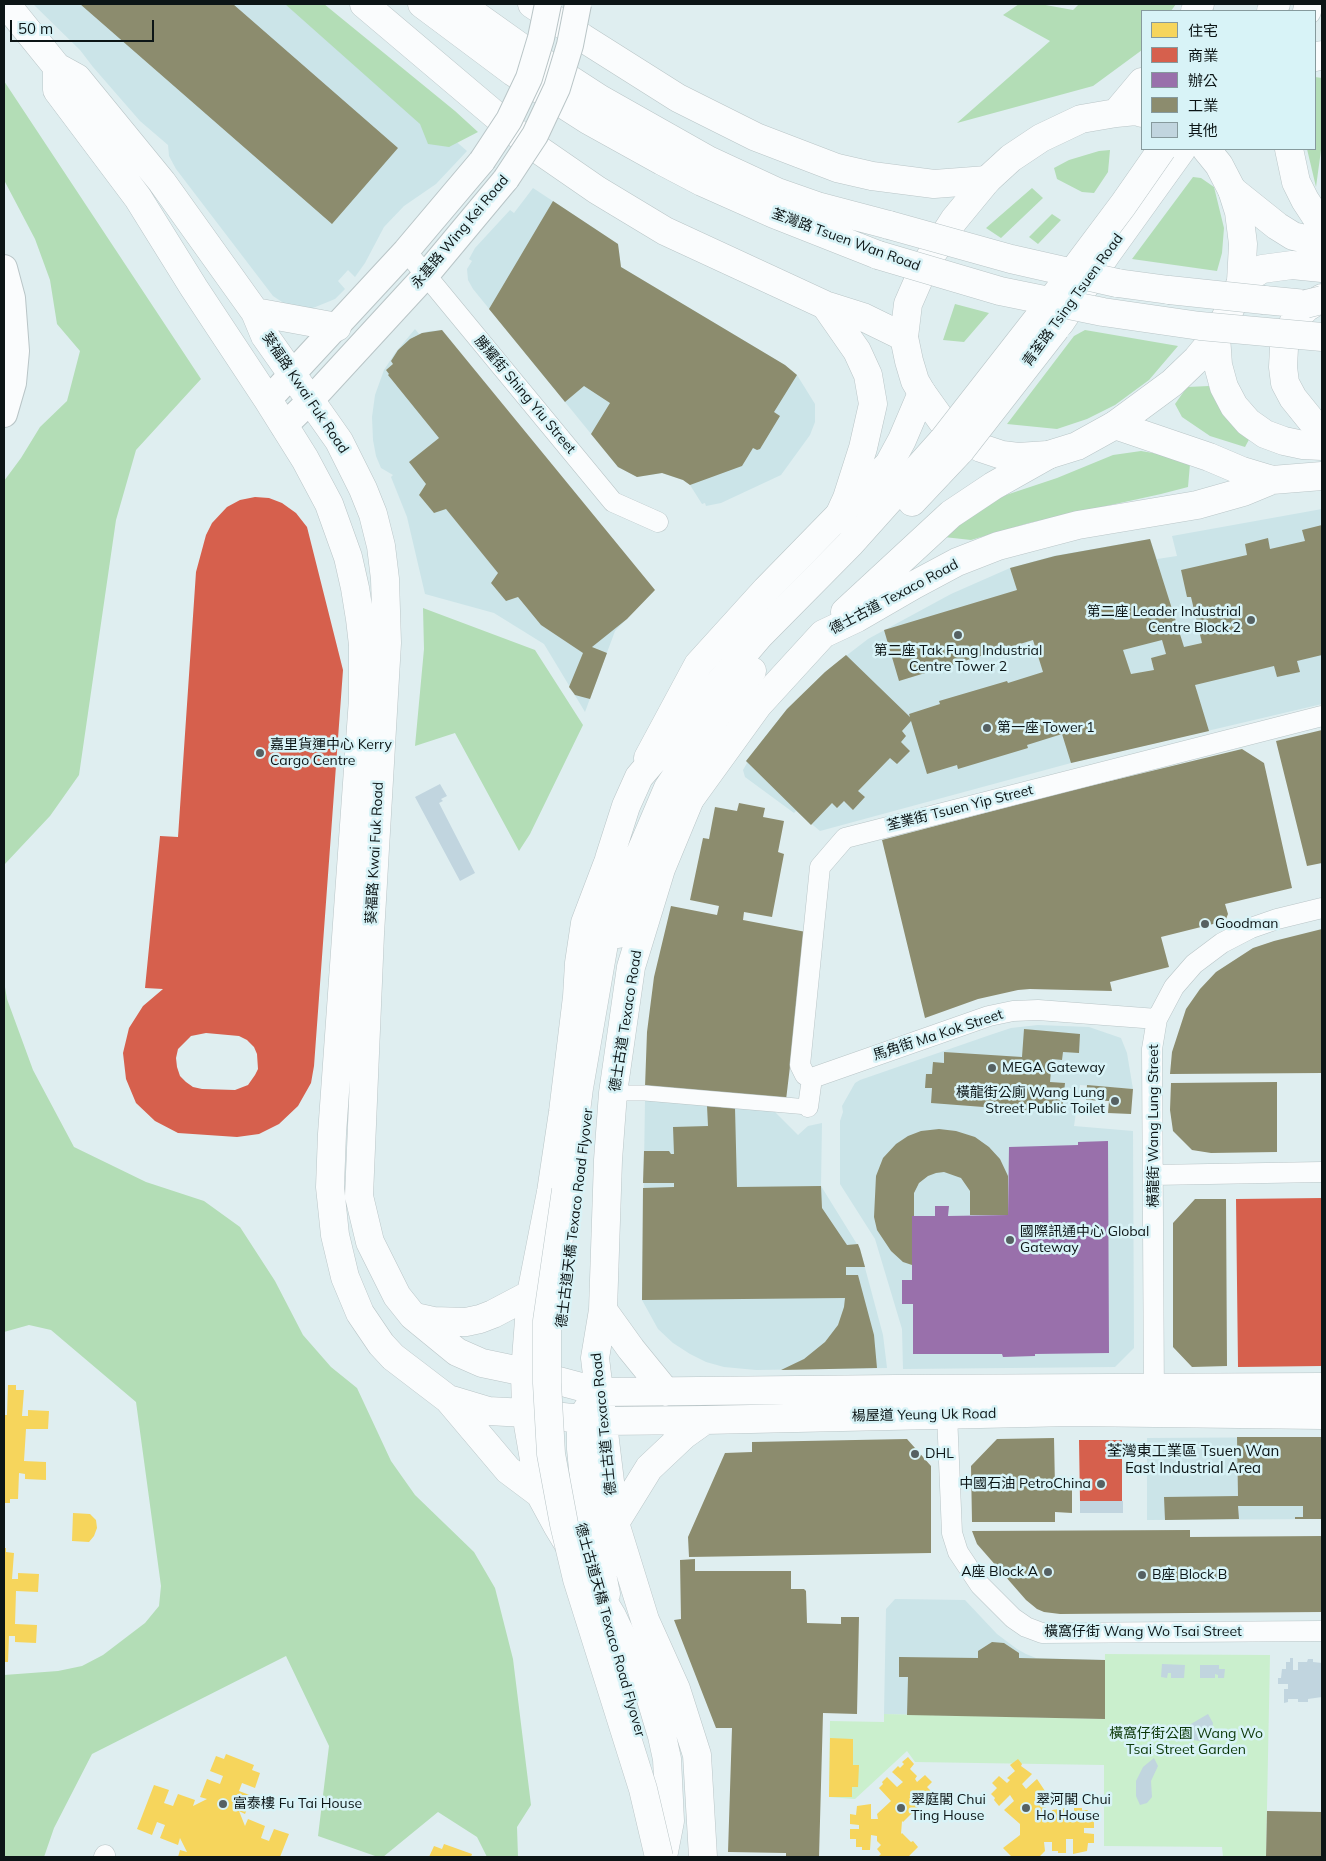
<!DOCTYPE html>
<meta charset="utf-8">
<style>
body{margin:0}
#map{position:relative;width:1326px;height:1861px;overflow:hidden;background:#dfeef0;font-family:Mulish,"Noto Sans TC",sans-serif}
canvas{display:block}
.frame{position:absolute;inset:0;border:5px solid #0c1516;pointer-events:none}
.legend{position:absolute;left:1141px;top:10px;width:175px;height:140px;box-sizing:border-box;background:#d8f3f7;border:1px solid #869a9d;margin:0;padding:6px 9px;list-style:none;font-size:15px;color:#0c1516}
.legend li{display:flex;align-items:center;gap:10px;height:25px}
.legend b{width:25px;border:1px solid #869a9d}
.scale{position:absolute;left:10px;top:20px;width:144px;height:22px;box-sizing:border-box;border:2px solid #0c1516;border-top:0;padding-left:6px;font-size:15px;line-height:18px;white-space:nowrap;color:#0c1516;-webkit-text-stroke:4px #d8f3f7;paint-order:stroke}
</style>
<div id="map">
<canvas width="1326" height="1861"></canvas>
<div class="frame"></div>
<ul class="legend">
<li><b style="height:14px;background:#f6d55c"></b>住宅</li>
<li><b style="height:14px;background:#d6604d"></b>商業</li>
<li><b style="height:14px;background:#9970ab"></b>辦公</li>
<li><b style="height:14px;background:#8c8c6e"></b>工業</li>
<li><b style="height:14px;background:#c1d5df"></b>其他</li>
</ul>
<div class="scale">50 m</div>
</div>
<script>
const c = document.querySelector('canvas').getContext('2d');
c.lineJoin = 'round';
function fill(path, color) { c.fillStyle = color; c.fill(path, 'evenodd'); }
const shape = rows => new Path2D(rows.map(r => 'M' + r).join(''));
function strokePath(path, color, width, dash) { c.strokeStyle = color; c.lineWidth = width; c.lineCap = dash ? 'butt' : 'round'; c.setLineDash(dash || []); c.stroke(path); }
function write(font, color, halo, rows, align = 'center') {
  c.font = font + ' Mulish,"Noto Sans TC",sans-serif'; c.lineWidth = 5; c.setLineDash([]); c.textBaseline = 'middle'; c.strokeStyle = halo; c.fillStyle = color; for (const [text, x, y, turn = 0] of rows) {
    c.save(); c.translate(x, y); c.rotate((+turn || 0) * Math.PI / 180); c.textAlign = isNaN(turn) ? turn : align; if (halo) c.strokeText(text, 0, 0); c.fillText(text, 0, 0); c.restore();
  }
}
fill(shape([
 [33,4,298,4,467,151,436,184,404,206,384,227,365,263,355,277,348,270,338,281,345,289,335,299,313,308,299,308,285,304,273,296,176,169,169,156,168,145,140,121,93,67,80,50],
 [533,188,618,244,621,267,785,365,797,375,815,404,815,422,810,435,781,475,721,503,706,506,705,503,702,504,690,485,683,480,662,473,637,477,618,467,473,289,468,280,467,269,472,261,469,259,475,248,510,210,514,213],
 [415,329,419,334,429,331,442,330,653,592,615,631,585,712,544,644,494,613,425,594,407,517,391,477,393,475,381,468,376,456,373,440,372,417,375,395,384,370,395,353],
 [1322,509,1322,704,1071,763,820,831,796,811,794,813,745,777,743,770,747,763,746,761,787,709,825,672,868,639,951,594,1010,568,1053,556,1150,539,1157,559,1177,556,1172,536],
 [1038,1025,1089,1027,1121,1038,1127,1053,1133,1089,1080,1085,1074,1126,1133,1131,1134,1348,1115,1367,903,1369,902,1329,875,1239,840,1184,840,1121,843,1112,842,1106,855,1083,860,1080,990,1035,1011,1028],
 [645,1100,774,1111,798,1135,808,1126,822,1123,821,1186,860,1249,883,1335,887,1368,756,1370,724,1367,706,1362,690,1354,673,1343,658,1329,642,1300],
 [1322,1437,1322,1519,1147,1520,1147,1438],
 [895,1599,965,1600,997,1634,1017,1649,1026,1654,1036,1658,1105,1660,1105,1719,884,1714,886,1609]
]), '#cbe4e8');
fill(shape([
 [1105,1654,1270,1655,1266,1857,1223,1857,1222,1847,1104,1846,1104,1765,915,1762,907,1751,855,1799,829,1797,830,1721,884,1722,884,1714,1104,1719]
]), '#caefcd');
fill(shape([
 [285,4,324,4,455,111,478,132,449,147,428,144,420,124],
 [1019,4,1040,4,1073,10,1079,4,1176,4,1171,11,1142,11,1142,50,1093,86,957,123,1050,41,1003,15],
 [1315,77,1322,78,1322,143,1316,187,1307,149,1315,149],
 [4,81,201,379,136,450,116,520,79,775,50,816,4,865,4,481,21,458,40,427,67,401,80,351,57,324,50,280,35,239,4,180],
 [1110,150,1108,172,1094,193,1082,192,1057,179,1054,168,1069,160,1099,151],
 [1193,177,1201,178,1214,187,1224,228,1222,253,1217,271,1132,259],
 [1032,188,1043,198,1001,238,986,228],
 [1052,214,1061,220,1038,244,1029,237],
 [955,304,989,313,964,342,943,340],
 [1085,330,1178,346,1149,380,1115,405,1087,419,1057,429,1007,424,1074,336],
 [1209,386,1227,413,1252,434,1245,447,1210,436,1182,417,1175,404,1187,387],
 [1141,451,1159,454,1190,464,1188,487,1161,494,1029,523,971,540,944,537,961,516,991,500,1057,478,1113,455],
 [423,608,535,650,583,725,530,834,519,851,455,733,415,746,424,649],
 [4,981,7,999,33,1070,74,1147,146,1182,204,1201,240,1227,275,1281,303,1335,331,1367,357,1388,391,1461,415,1495,474,1552,495,1588,513,1659,531,1805,517,1827,518,1857,487,1857,477,1837,438,1812,383,1857,378,1857,318,1836,329,1746,286,1656,92,1754,54,1828,44,1857,4,1857,4,1675,58,1671,82,1666,103,1655,145,1623,159,1606,161,1586,136,1402,51,1330,29,1325,4,1332]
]), '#b3ddb6');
fill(shape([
 [1312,1245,1322,1245,1322,1274,1313,1274],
 [8,1385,16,1385,16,1390,24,1390,22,1416,28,1416,28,1410,49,1411,48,1429,26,1429,24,1461,46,1462,46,1480,25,1479,25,1474,19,1473,18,1499,10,1499,10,1503,4,1503,4,1415,7,1415],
 [73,1513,90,1514,96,1520,97,1528,94,1536,89,1542,72,1541],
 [4,1548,6,1548,6,1552,14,1553,12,1579,18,1579,18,1573,39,1574,38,1592,16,1591,15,1624,37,1625,36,1643,15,1642,15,1636,9,1636,8,1662,4,1662],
 [830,1738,853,1739,853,1765,859,1765,858,1787,852,1787,852,1797,829,1797],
 [226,1754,254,1765,252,1770,260,1773,255,1788,242,1783,239,1791,252,1796,245,1814,239,1811,245,1826,248,1819,265,1826,261,1838,269,1841,274,1829,289,1834,280,1857,178,1857,180,1850,187,1852,180,1838,178,1845,160,1838,165,1825,157,1822,152,1835,137,1829,154,1785,169,1790,164,1803,173,1806,178,1794,195,1800,193,1806,207,1799,200,1797,207,1779,220,1784,223,1776,210,1771,216,1756,224,1759],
 [908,1757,914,1764,910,1769,917,1776,915,1779,917,1782,925,1775,932,1782,927,1787,933,1793,928,1797,930,1799,924,1804,914,1794,909,1799,919,1809,913,1815,912,1813,903,1822,902,1821,901,1834,902,1833,911,1842,913,1841,918,1847,908,1857,880,1857,879,1856,881,1854,877,1849,881,1845,877,1841,877,1836,871,1835,870,1850,862,1850,862,1847,856,1847,856,1839,850,1839,850,1829,859,1829,859,1825,850,1824,850,1814,856,1815,857,1806,871,1804,871,1819,878,1819,877,1814,891,1801,879,1788,883,1784,882,1782,887,1777,897,1787,903,1782,892,1772,898,1766,900,1768,904,1764,902,1762],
 [1018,1759,1022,1764,1021,1766,1032,1774,1022,1784,1026,1789,1037,1779,1045,1791,1039,1797,1043,1801,1041,1804,1046,1808,1041,1812,1045,1818,1052,1818,1052,1810,1067,1808,1067,1822,1074,1822,1074,1808,1082,1808,1082,1810,1088,1810,1088,1819,1094,1819,1094,1828,1084,1828,1084,1833,1094,1834,1094,1843,1088,1843,1087,1851,1073,1854,1073,1839,1066,1839,1066,1853,1058,1853,1058,1851,1052,1851,1052,1842,1044,1842,1045,1851,1040,1856,1041,1857,1012,1857,1003,1848,1020,1835,1020,1824,1004,1810,1014,1801,1010,1795,999,1806,994,1800,995,1798,991,1794,997,1788,992,1783,999,1776,1007,1783,1010,1780,1007,1778,1015,1771,1010,1765],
 [444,1844,472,1854,471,1857,429,1857,434,1846,442,1849]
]), '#f6d55c');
fill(shape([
 [255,497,269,498,282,503,296,513,307,527,343,670,314,1066,311,1083,298,1106,279,1124,259,1134,237,1137,178,1133,155,1121,136,1103,126,1079,123,1053,129,1028,143,1006,163,989,145,988,160,836,178,837,196,572,206,535,212,523,227,507,240,500],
 [206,1033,239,1036,247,1040,254,1047,257,1054,258,1069,255,1075,248,1085,235,1090,202,1089,193,1087,186,1082,180,1076,177,1067,176,1058,178,1049,191,1036],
 [1322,1198,1322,1366,1238,1367,1236,1199],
 [1079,1440,1122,1440,1122,1501,1080,1501]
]), '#d6604d');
fill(shape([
 [1108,1141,1109,1353,1035,1354,1035,1356,1003,1357,1002,1354,913,1354,913,1304,902,1304,902,1280,912,1280,912,1216,935,1216,935,1206,949,1206,948,1216,1008,1215,1009,1147,1078,1145,1078,1142]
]), '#9970ab');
fill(shape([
 [80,4,233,4,398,148,332,224],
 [553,201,618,244,621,267,785,365,797,375,774,412,780,416,760,449,757,450,753,448,742,466,690,485,683,480,662,473,637,477,618,467,591,434,610,403,584,386,565,402,489,309],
 [442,330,655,590,627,619,592,647,607,653,590,699,575,695,569,687,583,653,541,625,518,597,506,601,491,583,498,573,446,509,434,513,419,495,426,484,409,462,439,438,388,375,389,374,386,370,393,364,391,361,398,350,410,339,422,333],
 [1322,525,1322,655,1297,661,1300,672,1277,677,1274,666,1195,685,1209,731,1071,763,1062,734,1027,745,1028,748,958,769,957,765,927,774,911,721,902,731,906,736,901,742,910,751,897,764,890,758,858,791,865,797,853,810,844,801,837,808,832,803,811,825,746,761,787,709,825,672,846,655,910,717,909,714,940,704,939,701,1007,681,1008,683,1043,672,1033,640,899,681,884,630,1017,590,1010,568,1055,556,1150,539,1184,647,1202,643,1191,597,1187,597,1181,570,1247,555,1245,544,1268,538,1270,549,1305,541,1302,530],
 [1162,640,1166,654,1151,658,1154,670,1131,674,1123,650],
 [1322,730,1322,863,1307,866,1276,741],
 [1242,749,1264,763,1292,888,1225,904,1228,914,1226,919,1220,918,1221,922,1161,937,1169,967,1110,982,1112,991,1030,989,1018,990,978,999,925,1018,882,840,1065,792],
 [739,803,765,808,763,817,784,821,778,852,784,854,772,917,744,912,743,920,806,932,786,1100,645,1087,647,1032,654,977,671,906,717,915,719,906,690,900,703,838,709,839,715,807,737,811],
 [1322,929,1322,1073,1170,1074,1172,1052,1186,1009,1200,989,1216,972,1253,948,1274,941],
 [1024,1029,1080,1034,1079,1053,1063,1052,1062,1060,1052,1059,1050,1082,1065,1083,1062,1113,931,1103,932,1088,925,1088,926,1074,932,1074,933,1062,944,1063,944,1052,1022,1057],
 [1277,1082,1277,1152,1211,1153,1192,1150,1173,1131,1170,1110,1171,1083],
 [1087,1085,1133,1089,1131,1114,1108,1113,1109,1101,1086,1100],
 [707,1106,735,1108,737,1187,821,1186,822,1208,847,1245,858,1244,860,1249,865,1267,846,1267,846,1275,858,1275,874,1335,877,1368,781,1370,804,1359,825,1342,838,1325,844,1307,845,1298,642,1300,643,1188,674,1187,674,1183,643,1183,644,1151,669,1151,671,1154,674,1154,673,1127,708,1126],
 [939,1129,956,1131,975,1137,989,1147,1000,1159,1008,1176,1008,1215,970,1215,970,1191,961,1178,944,1172,936,1173,928,1176,919,1183,914,1193,914,1216,912,1216,912,1265,903,1262,891,1251,877,1230,874,1217,876,1176,883,1158,896,1144,908,1136,921,1131],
 [1195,1199,1226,1199,1227,1366,1192,1367,1173,1347,1173,1223],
 [1237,1437,1322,1437,1322,1519,1295,1519,1295,1517,1303,1517,1303,1506,1238,1506,1239,1519,1165,1520,1164,1497,1238,1496],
 [1054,1438,1055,1487,1072,1488,1072,1513,1055,1512,1055,1522,972,1522,971,1466,997,1439],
 [907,1439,931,1466,931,1553,689,1557,688,1537,725,1453,752,1452,752,1442],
 [1190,1530,1190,1537,1322,1536,1322,1612,1060,1614,1044,1612,1037,1609,1026,1600,977,1544,972,1531],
 [695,1559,695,1571,791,1571,791,1589,804,1589,806,1591,807,1623,841,1624,841,1617,859,1617,857,1714,823,1713,819,1857,786,1857,786,1853,728,1852,732,1728,716,1728,674,1620,681,1619,680,1560],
 [992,1642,1004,1643,1019,1653,1019,1658,1105,1660,1105,1719,907,1715,908,1677,899,1677,899,1657,978,1658,978,1651],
 [1267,1811,1322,1812,1322,1857,1266,1857]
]), '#8c8c6e');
fill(shape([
 [440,784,447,796,441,799,443,801,439,803,475,873,460,881,415,797],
 [1080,1501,1123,1501,1123,1513,1080,1513],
 [1290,1658,1293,1658,1293,1670,1298,1670,1298,1662,1307,1662,1308,1659,1313,1659,1313,1662,1322,1663,1322,1697,1308,1699,1308,1702,1298,1702,1298,1699,1288,1699,1288,1702,1284,1703,1284,1689,1288,1689,1288,1684,1278,1684,1278,1678,1281,1678,1282,1669,1286,1669,1286,1662,1290,1662],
 [1162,1664,1185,1665,1184,1678,1171,1678,1171,1673,1168,1673,1167,1678,1161,1677],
 [1200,1665,1219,1665,1219,1669,1225,1669,1224,1678,1218,1678,1218,1675,1215,1674,1215,1678,1200,1678],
 [1208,1714,1213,1723,1211,1733,1208,1737,1199,1741,1189,1739,1182,1731,1184,1728],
 [1154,1758,1158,1766,1151,1781,1152,1797,1147,1803,1140,1805,1136,1796,1136,1781,1143,1767]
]), '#c1d5df');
const pedestrian = shape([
 [613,1093,645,1093,808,1107]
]);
const minor = shape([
 [406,251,613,502,658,522],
 [812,1078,805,1075,800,1065,820,867,845,838,1322,716],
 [808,1107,812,1078,989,1016,1013,1011,1038,1010,1157,1019],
 [1153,1175,1322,1172],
 [1154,1401,1152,1049,1157,1019,1174,987,1194,964,1222,943,1251,928,1277,919,1322,908],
 [947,1414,952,1533,958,1552,980,1585,1013,1618,1026,1627,1042,1633,1322,1631],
 [104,1857,105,1855]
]);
const tertiary = shape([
 [4,268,12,298,16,351,13,383,4,414],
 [268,400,406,251,482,161],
 [284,426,311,400,426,275,506,179]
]);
const secondary = shape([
 [6,4,57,67,77,78,162,182,255,312,265,336,339,441,363,489,373,514,381,546,385,579,387,643,370,934,359,1196,370,1242,397,1296,413,1316,457,1352,482,1363,525,1372,600,1392,896,1389,1322,1387],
 [57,67,57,90,138,198,194,288,268,400,305,459,329,504,348,557,355,588,360,619,363,645,363,699,332,1134,330,1187,335,1235,345,1277,360,1313,381,1344,393,1357,448,1399,488,1411,526,1413,581,1419,603,1421,705,1420,1072,1412,1322,1415],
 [255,312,337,327],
 [1216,336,1218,365,1224,387,1234,406,1248,422,1265,434,1284,441,1303,445,1322,446],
 [1115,425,1209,457,1242,471,1272,480],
 [845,612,951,514,993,486,1048,455],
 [648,758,698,665,766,590,889,464,902,440,922,393],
 [607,865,585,923,579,963,577,997,563,1112,551,1192,531,1294,525,1372,526,1413,540,1494,558,1527,612,1616,650,1696,662,1736,667,1759,670,1821,663,1857],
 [603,1310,631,1349,666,1392],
 [415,1317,433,1321,466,1322,480,1319,493,1314,531,1294],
 [448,1399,508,1470,540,1494],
 [590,1405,581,1419,581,1449,585,1490,606,1594],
 [615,1523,649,1468,684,1435,705,1420],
 [703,1857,697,1755,676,1689,645,1620,615,1523,595,1358,603,1310,608,1160,613,1093,631,967,661,869,690,799,758,705,823,634,857,618,914,585,957,562,998,546,1078,525,1197,505,1243,492,1272,480,1322,476]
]);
const primary = shape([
 [1195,11,1200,4],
 [1271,11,1276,4],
 [1116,113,1142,82],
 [1142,113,1136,111,1116,113,1081,119,1041,138,1011,158,987,180,954,220,925,265,908,304,904,337,909,361,915,381,922,393,942,421,958,436,981,448,1002,455,1018,457,1048,455,1077,446,1115,425,1172,383,1197,359,1216,336,1231,307,1241,282,1243,244,1239,212,1232,190,1219,165,1206,149],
 [1060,323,1108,252,1182,149],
 [912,502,961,450],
 [690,799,710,741],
 [618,934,636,863,668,788,720,711,752,671],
 [566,1190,579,1088,607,926,609,859,626,806,639,777,759,636,850,544,943,440]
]);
const motorway = shape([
 [364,4,526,141,597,190,665,231,825,305,863,317,904,337],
 [422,4,513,72,588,120,662,161,702,182,774,214,878,255],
 [460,4,526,51,600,99,708,160,777,192,817,206,889,225],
 [532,4,583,38,678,98,756,137,837,168,872,176,934,184,987,180],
 [1307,11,1309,4],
 [1315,57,1322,55],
 [1289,149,1296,182,1305,200,1322,226],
 [1232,190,1277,226,1293,236,1322,243],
 [1241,282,1262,269,1292,265,1322,268],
 [1117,283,1169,290],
 [1322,298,1306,308,1296,318,1289,331,1284,348,1283,367,1285,383,1293,398,1314,424,1322,428],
 [1264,300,1306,304],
 [825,305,857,351,868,375,873,404,863,448,847,498,837,520]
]);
strokePath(pedestrian, '#b9c5c7', 16);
strokePath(minor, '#b9c5c7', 21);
strokePath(tertiary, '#b9c5c7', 28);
strokePath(secondary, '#b9c5c7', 29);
strokePath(primary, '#b9c5c7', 29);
strokePath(motorway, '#b9c5c7', 29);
strokePath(pedestrian, '#fafcfd', 15);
strokePath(minor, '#fafcfd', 20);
strokePath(tertiary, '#fafcfd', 26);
strokePath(secondary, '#fafcfd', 28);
strokePath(primary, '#fafcfd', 28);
strokePath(motorway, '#fafcfd', 28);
const tertiaryBridge = shape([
 [482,161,509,120,529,78,541,38,548,4],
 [506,179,535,135,557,88,570,45,578,4]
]);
const primaryBridge = shape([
 [943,440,1039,317,1123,205,1162,149],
 [961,450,1056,328],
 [566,1190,547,1321,547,1383,551,1454,564,1524,577,1579,643,1789,659,1857]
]);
const motorwayBridge = shape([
 [889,225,1011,259,1117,283],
 [878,255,1000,291,1103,312,1200,326,1322,337],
 [1169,290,1264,300],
 [1306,304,1322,300]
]);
strokePath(tertiaryBridge, '#b9c5c7', 28, []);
strokePath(primaryBridge, '#b9c5c7', 29, []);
strokePath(motorwayBridge, '#b9c5c7', 29, []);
strokePath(tertiaryBridge, '#fafcfd', 26);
strokePath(primaryBridge, '#fafcfd', 28);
strokePath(motorwayBridge, '#fafcfd', 28);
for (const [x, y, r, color] of [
 [1251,620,5,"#566162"],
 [958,635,5,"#566162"],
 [987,728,5,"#566162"],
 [260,753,5,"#566162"],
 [1205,924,5,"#566162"],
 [992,1068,5,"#566162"],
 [1115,1101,5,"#566162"],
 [1010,1240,5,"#566162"],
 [915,1454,5,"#566162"],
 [1101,1484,5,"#566162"],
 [1048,1572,5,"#566162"],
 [1142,1575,5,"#566162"],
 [223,1804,5,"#566162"],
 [901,1808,5,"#566162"],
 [1026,1808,5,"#566162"]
]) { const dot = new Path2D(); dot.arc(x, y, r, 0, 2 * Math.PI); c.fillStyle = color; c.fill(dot); strokePath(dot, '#d8f3f7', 2); }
write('14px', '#0c1516', '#d8f3f7', [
 ["永基路 Wing Kei Road",460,232,-50],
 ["荃灣路 Tsuen Wan Road",846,240,20],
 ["青荃路 Tsing Tsuen Road",1073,300,-54],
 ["葵福路 Kwai Fuk Road",305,393,56],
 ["勝耀街 Shing Yiu Street",525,395,50],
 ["德士古道 Texaco Road",894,597,-28],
 ["荃業街 Tsuen Yip Street",960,808,-14],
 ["葵福路 Kwai Fuk Road",375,853,-87],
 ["德士古道 Texaco Road",626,1021,-81],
 ["馬角街 Ma Kok Street",938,1035,-18],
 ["橫龍街 Wang Lung Street",1154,1126,-90],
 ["德士古道天橋 Texaco Road Flyover",575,1218,-83],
 ["楊屋道 Yeung Uk Road",924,1415,-1],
 ["德士古道 Texaco Road",604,1424,-96],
 ["德士古道天橋 Texaco Road Flyover",610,1630,74],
 ["橫窩仔街 Wang Wo Tsai Street",1143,1632]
]);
write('14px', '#0c1516', '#d8f3f7', [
 ["第二座 Leader Industrial",1241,612,"right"],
 ["Centre Block 2",1241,628,"right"],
 ["第二座 Tak Fung Industrial",958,651,"center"],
 ["Centre Tower 2",958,667,"center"],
 ["第一座 Tower 1",997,728],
 ["嘉里貨運中心 Kerry",270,745],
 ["Cargo Centre",270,761],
 ["Goodman",1215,924],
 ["MEGA Gateway",1002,1068],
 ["橫龍街公廁 Wang Lung",1105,1093,"right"],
 ["Street Public Toilet",1105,1109,"right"],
 ["國際訊通中心 Global",1020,1232],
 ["Gateway",1020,1248],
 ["DHL",925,1454],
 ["中國石油 PetroChina",1091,1484,"right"],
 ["A座 Block A",1038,1572,"right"],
 ["B座 Block B",1152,1575],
 ["翠庭閣 Chui",911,1800],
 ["Ting House",911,1816],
 ["翠河閣 Chui",1036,1800],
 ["Ho House",1036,1816],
 ["富泰樓 Fu Tai House",233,1804]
], 'left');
write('14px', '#0b3707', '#d8f3f7', [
 ["橫窩仔街公園 Wang Wo",1186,1734],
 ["Tsai Street Garden",1186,1750]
]);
write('15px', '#0c1516', '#d8f3f7', [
 ["荃灣東工業區 Tsuen Wan",1193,1451],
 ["East Industrial Area",1193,1468]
]);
</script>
